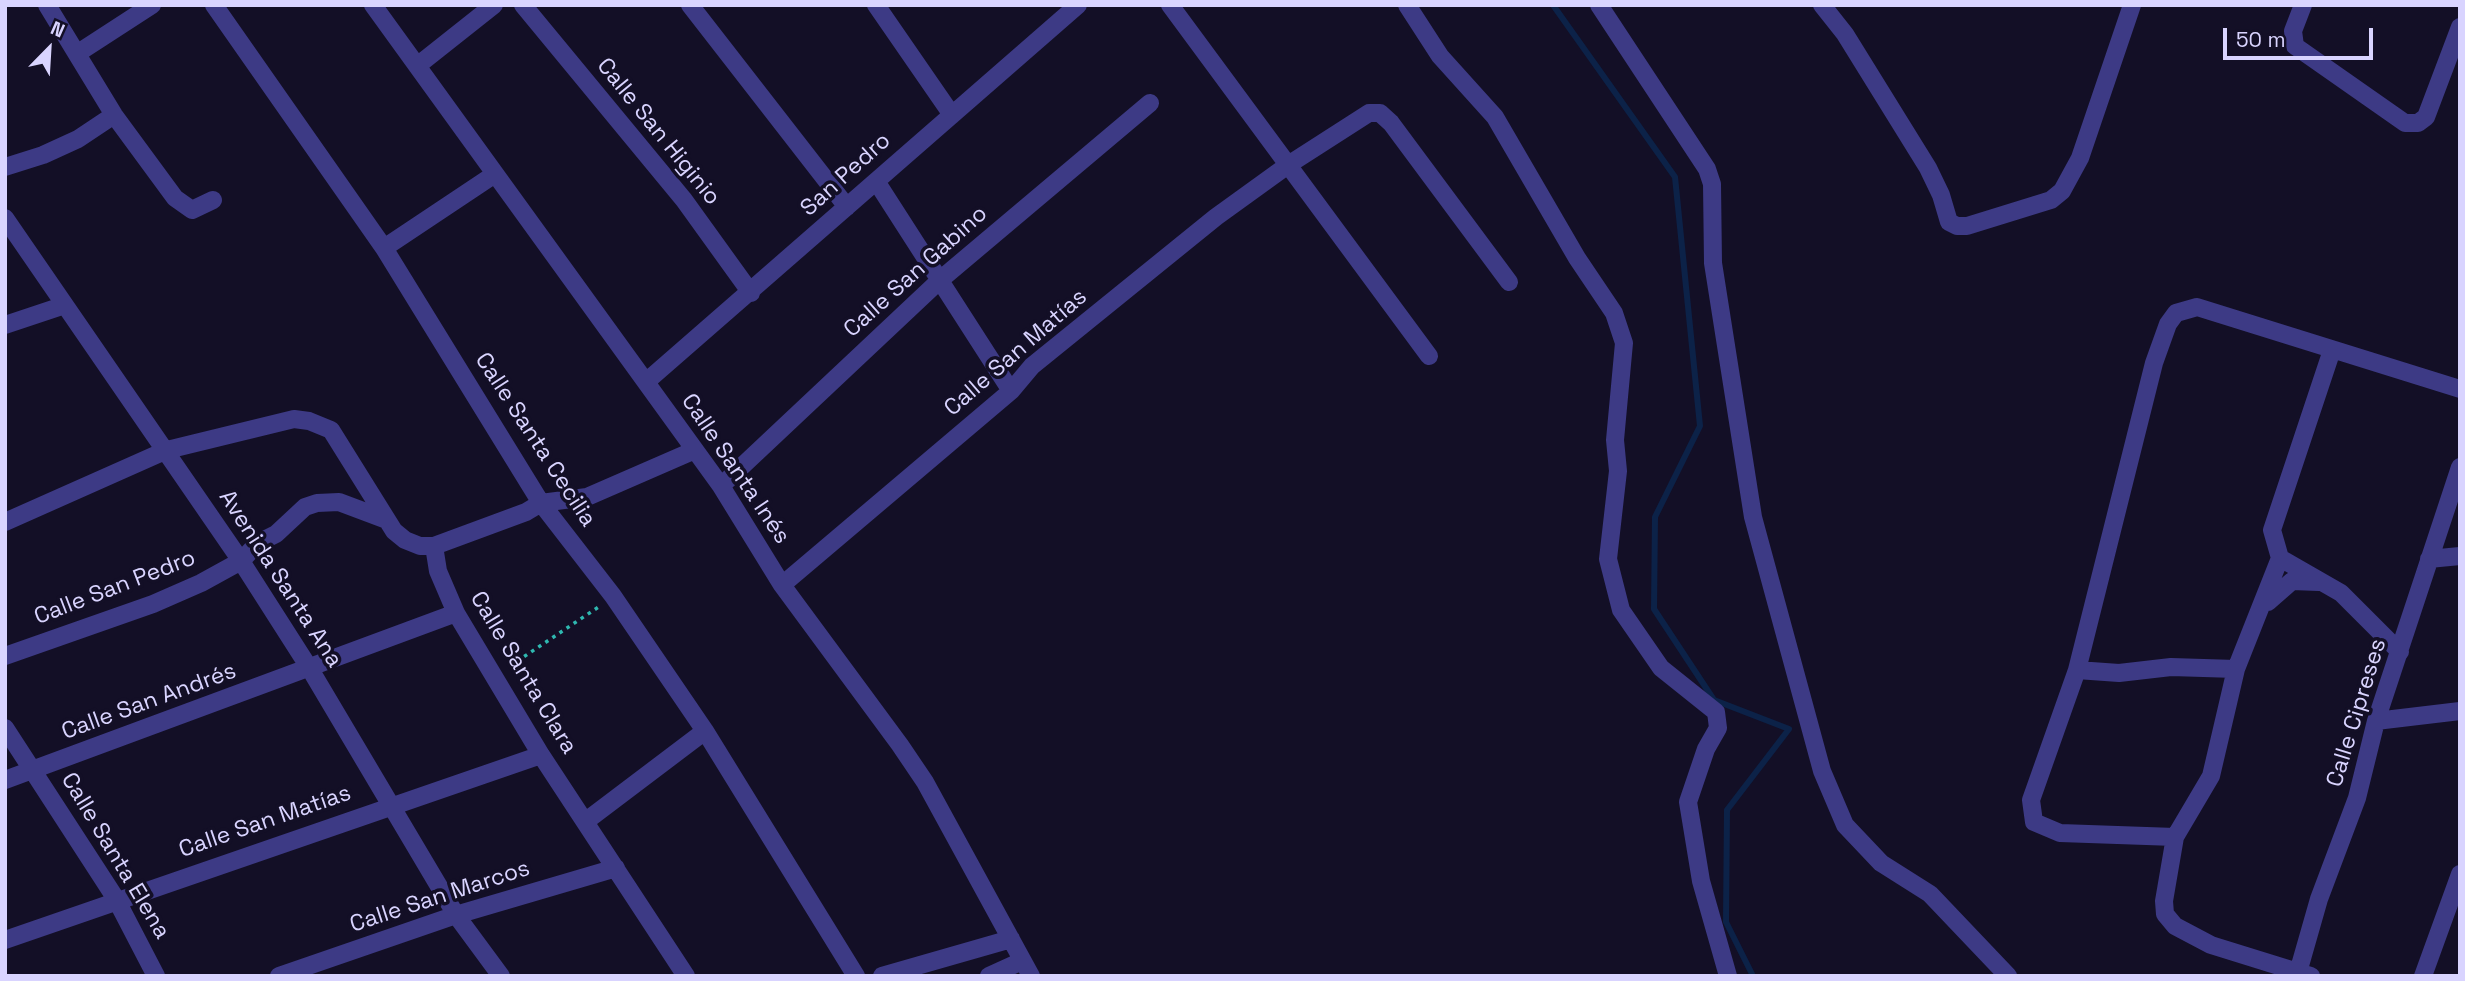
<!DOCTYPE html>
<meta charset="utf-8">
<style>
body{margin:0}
#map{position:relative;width:2465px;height:981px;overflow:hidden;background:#130f26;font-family:"Space Grotesk",sans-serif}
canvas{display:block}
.frame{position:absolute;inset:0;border:7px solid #d9d4ff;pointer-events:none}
.north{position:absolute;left:14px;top:14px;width:70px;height:70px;-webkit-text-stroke:5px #130f26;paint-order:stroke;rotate:24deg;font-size:19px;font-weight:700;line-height:28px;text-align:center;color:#d9d4ff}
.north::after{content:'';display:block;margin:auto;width:24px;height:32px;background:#d9d4ff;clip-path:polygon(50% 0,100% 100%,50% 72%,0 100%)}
.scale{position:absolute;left:2223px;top:28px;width:150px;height:32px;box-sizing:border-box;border:4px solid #d9d4ff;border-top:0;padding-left:9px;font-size:21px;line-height:24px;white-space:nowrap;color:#d9d4ff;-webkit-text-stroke:5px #130f26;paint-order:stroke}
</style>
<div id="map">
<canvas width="2465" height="981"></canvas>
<div class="frame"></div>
<div class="north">N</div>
<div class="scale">50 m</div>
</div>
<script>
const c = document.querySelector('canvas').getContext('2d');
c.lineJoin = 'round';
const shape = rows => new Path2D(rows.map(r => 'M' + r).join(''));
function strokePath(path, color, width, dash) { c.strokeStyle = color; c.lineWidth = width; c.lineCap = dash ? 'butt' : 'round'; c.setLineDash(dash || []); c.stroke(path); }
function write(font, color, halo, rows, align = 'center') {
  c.font = font + ' "Space Grotesk",sans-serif'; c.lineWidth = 7; c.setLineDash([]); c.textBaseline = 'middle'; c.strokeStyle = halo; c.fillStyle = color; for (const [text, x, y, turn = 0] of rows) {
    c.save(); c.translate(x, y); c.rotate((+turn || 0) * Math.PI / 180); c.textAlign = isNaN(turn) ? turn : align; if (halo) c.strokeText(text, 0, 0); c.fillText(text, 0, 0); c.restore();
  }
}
strokePath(shape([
 [1553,5,1675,177,1700,426,1655,517,1654,609,1714,700,1789,729,1727,810,1726,922,1753,976]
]), '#0c2248', 6);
strokePath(shape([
 [510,666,600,606]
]), '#2fb8b0', 3.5, [3.5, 5]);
strokePath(shape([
 [47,5,114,115,175,198,192,210,213,200],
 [214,5,384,248,541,503,613,596,705,731,856,976],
 [373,5,721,486,782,585,900,745,925,782,1031,976],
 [523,5,684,200,751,293],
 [690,5,847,207],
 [876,5,952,115],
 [1170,5,1429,356],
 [1407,5,1440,56,1495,117,1577,258,1614,313,1624,343,1615,440,1618,471,1608,559,1621,610,1661,668,1716,712,1718,728,1706,749,1688,802,1701,881,1728,976],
 [1599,5,1707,169,1712,184,1713,263,1753,517,1822,771,1845,825,1881,863,1930,894,2008,976],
 [1822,5,1845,34,1928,168,1941,195,1949,222,1957,226,1967,226,2051,200,2062,191,2080,158,2132,5],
 [2303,5,2293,31,2295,46,2405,123,2418,123,2426,117,2460,27],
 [78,53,152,5],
 [417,66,494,5],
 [5,167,43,155,78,139,114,115],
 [876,181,1011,391],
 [5,218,241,561,310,669,456,915,501,976],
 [384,248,495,174],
 [5,325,65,305],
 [647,381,1078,5],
 [721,486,940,280,1150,103],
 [5,522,167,450,294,419,309,421,331,430,394,531,405,540,420,546,434,546,438,571,456,613,541,755,686,976],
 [434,546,526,512,541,503,587,497,695,450],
 [2280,558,2341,593,2400,652],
 [2429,559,2460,556],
 [782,585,1011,391,1032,366,1216,217,1288,165,1369,113,1380,113,1391,123,1509,282],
 [2268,602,2292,581,2319,582],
 [5,656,153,604,201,583,241,561,258,543,276,534,305,507,317,503,339,502,387,520],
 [2077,670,2119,673,2171,667,2236,669],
 [2376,721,2460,711],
 [5,728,116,899,156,976],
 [5,780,456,613],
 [586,821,705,731],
 [2175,837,2060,833,2034,822,2031,800,2077,670,2154,363,2168,324,2176,313,2197,307,2460,389],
 [5,940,541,755],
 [279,976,456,915,616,868],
 [882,976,1011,939],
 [989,976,1022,961],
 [2297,976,2319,899,2357,798,2376,721,2460,467],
 [2311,976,2211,945,2175,926,2165,914,2164,901,2175,837,2211,776,2236,669,2280,558,2272,530,2332,350],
 [2423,976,2460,874]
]), '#3d3a85', 18);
write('23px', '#d9d4ff', '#130f26', [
 ["Calle San Higinio",658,132,51],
 ["San Pedro",846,175,-42],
 ["Calle San Gabino",916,272,-42],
 ["Calle San Matías",1016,353,-41],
 ["Calle Santa Cecilia",535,440,57],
 ["Calle Santa Inés",735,469,56],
 ["Avenida Santa Ana",280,579,57],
 ["Calle San Pedro",115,588,-21],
 ["Calle Santa Clara",523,673,59],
 ["Calle San Andrés",149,702,-20],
 ["Calle Cipreses",2357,713,-73],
 ["Calle San Matías",265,822,-19],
 ["Calle Santa Elena",115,856,59],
 ["Calle San Marcos",440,897,-18]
]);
</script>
